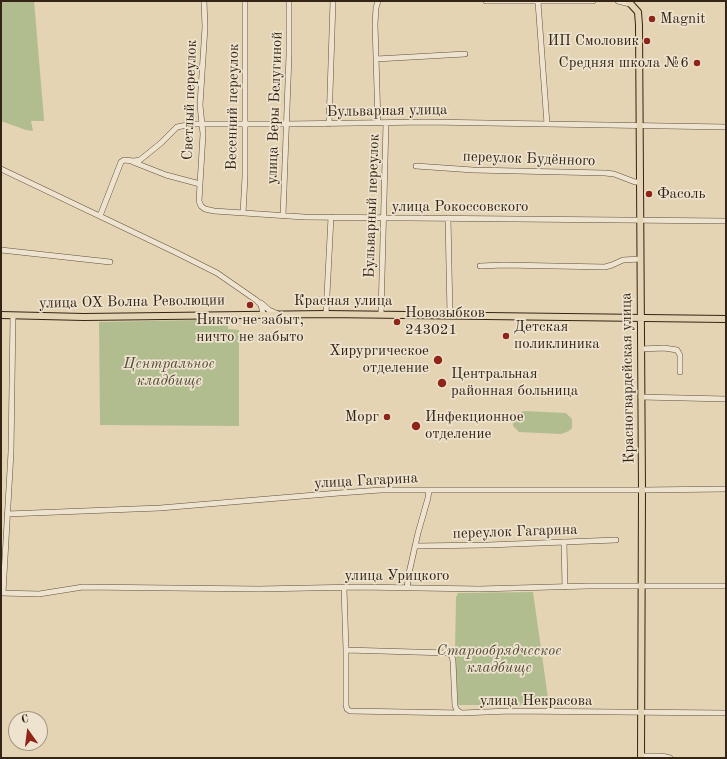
<!DOCTYPE html>
<meta charset="utf-8">
<style>
body{margin:0}
#map{position:relative;width:727px;height:759px;overflow:hidden;background:#e4d4b4;font-family:"Old Standard TT",serif}
canvas{display:block}
.frame{position:absolute;inset:0;border:2px solid #342415;pointer-events:none}
.north{position:absolute;left:8px;top:711px;width:40px;height:40px;box-sizing:border-box;background:#ede3ce;border:1px solid #a39784;border-radius:50%;rotate:346deg;font-size:11px;font-weight:700;line-height:16px;text-align:center;color:#342415}
.north::after{content:'';display:block;margin:auto;width:14px;height:18px;background:#8f2418;clip-path:polygon(50% 0,100% 100%,50% 72%,0 100%)}
</style>
<div id="map">
<canvas width="727" height="759"></canvas>
<div class="frame"></div>
<div class="north">С</div>
</div>
<script>
const c = document.querySelector('canvas').getContext('2d');
c.lineJoin = 'round';
function fill(path, color) { c.fillStyle = color; c.fill(path, 'evenodd'); }
const shape = rows => new Path2D(rows.map(r => 'M' + r).join(''));
function strokePath(path, color, width, dash) { c.strokeStyle = color; c.lineWidth = width; c.lineCap = dash ? 'butt' : 'round'; c.setLineDash(dash || []); c.stroke(path); }
function write(font, color, halo, rows, align = 'center') {
  c.font = font + ' "Old Standard TT",serif'; c.lineWidth = 3.5; c.setLineDash([]); c.textBaseline = 'middle'; c.strokeStyle = halo; c.fillStyle = color; for (const [text, x, y, turn = 0] of rows) {
    c.save(); c.translate(x, y); c.rotate((+turn || 0) * Math.PI / 180); c.textAlign = isNaN(turn) ? turn : align; if (halo) c.strokeText(text, 0, 0); c.fillText(text, 0, 0); c.restore();
  }
}
fill(shape([
 [1,1,34,1,44,119,44,121,31,121,33,131,26,130,1,121],
 [198,320,198,324,228,323,228,329,239,330,239,426,100,425,99,322],
 [524,411,566,413,572,419,572,428,569,431,561,434,519,432,513,426,513,421,516,414],
 [533,592,549,705,458,705,455,651,456,597,458,593]
]), '#b1bd8f');
const minor = shape([
 [204,1,205,27,200,105,203,134,199,201,201,206,205,209,214,211,304,217,726,221],
 [378,1,376,8,375,24,378,123],
 [486,1,593,1],
 [618,1,630,4],
 [538,2,547,124],
 [376,59,465,54],
 [329,124,333,1],
 [133,162,166,175,200,184],
 [416,166,473,170,605,173,614,174,635,182,640,182],
 [1,169,177,253,217,273,256,300,261,305,263,314],
 [243,213,245,177,245,1],
 [100,216,121,162,124,160,134,161,140,160,161,143,177,127,192,124,286,124,428,122,726,127],
 [283,216,289,55,289,1],
 [448,218,450,315],
 [1,250,110,262],
 [480,266,504,265,605,267,612,265,623,260,640,259],
 [261,303,269,310,278,314],
 [326,314,331,217],
 [381,314,386,123],
 [641,349,664,348,677,350,680,355,680,372],
 [641,397,726,399],
 [7,514,160,508,339,493,381,490,642,490,726,489],
 [564,542,565,587],
 [415,546,488,545,616,540],
 [344,588,346,650,346,705,347,709,350,711,462,713,510,711,726,713],
 [407,588,409,573,418,533,428,498,429,490],
 [1,593,39,594,83,587,259,589,359,587,479,589,588,586,726,586],
 [3,593,11,452,13,316],
 [346,650,448,653,452,656,453,661,455,706,457,710,461,713],
 [641,756,662,756,670,758]
]);
const major = shape([
 [628,1,638,12,639,25,642,490,641,758],
 [1,315,84,317,326,314,726,319]
]);
strokePath(minor, '#60503d', 6);
strokePath(major, '#342415', 8);
strokePath(minor, '#ede3ce', 5);
strokePath(major, '#e4d4b4', 6);
for (const [x, y, r, color] of [
 [652,19,4,"#8f2418"],
 [647,41,4,"#8f2418"],
 [697,63,4,"#8f2418"],
 [649,194,4,"#8f2418"],
 [250,305,4,"#8f2418"],
 [397,322,4,"#8f2418"],
 [506,336,4,"#8f2418"],
 [438,360,5,"#8f2418"],
 [442,383,5,"#8f2418"],
 [387,417,4,"#8f2418"],
 [416,426,5,"#8f2418"]
]) { const dot = new Path2D(); dot.arc(x, y, r, 0, 2 * Math.PI); c.fillStyle = color; c.fill(dot); strokePath(dot, '#ede3ce', 1.5); }
write('15px', '#342415', '#ede3ce', [
 ["Magnit",660,19],
 ["ИП Смоловик",639,41,"right"],
 ["Средняя школа №6",689,63,"right"],
 ["Фасоль",657,194],
 ["Новозыбков",405,313],
 ["243021",405,330],
 ["Никто не забыт,",250,320,"center"],
 ["ничто не забыто",250,337,"center"],
 ["Детская",514,327],
 ["поликлиника",514,344],
 ["Хирургическое",429,351,"right"],
 ["отделение",429,368,"right"],
 ["Центральная",451,374],
 ["районная больница",451,391],
 ["Морг",379,417,"right"],
 ["Инфекционное",425,417],
 ["отделение",425,434]
], 'left');
write('15px', '#342415', '#ede3ce', [
 ["Светлый переулок",190,100,-88],
 ["Весенний переулок",233,107,-89],
 ["улица Веры Белугиной",275,108,-88],
 ["Бульварная улица",387,111,-1],
 ["переулок Будённого",529,159,2],
 ["Бульварный переулок",372,206,-88],
 ["улица Рокоссовского",460,207],
 ["Красная улица",343,301],
 ["улица ОХ Волна Революции",132,302,-1],
 ["Красногвардейская улица",628,378,-91],
 ["улица Гагарина",366,481,-3],
 ["переулок Гагарина",515,532,-2],
 ["улица Урицкого",397,576],
 ["улица Некрасова",536,701]
]);
write('italic 15px', '#534a34', '#ede3ce', [
 ["Центральное",169,364],
 ["кладбище",169,381],
 ["Старообрядческое",499,651],
 ["кладбище",499,668]
]);
</script>
